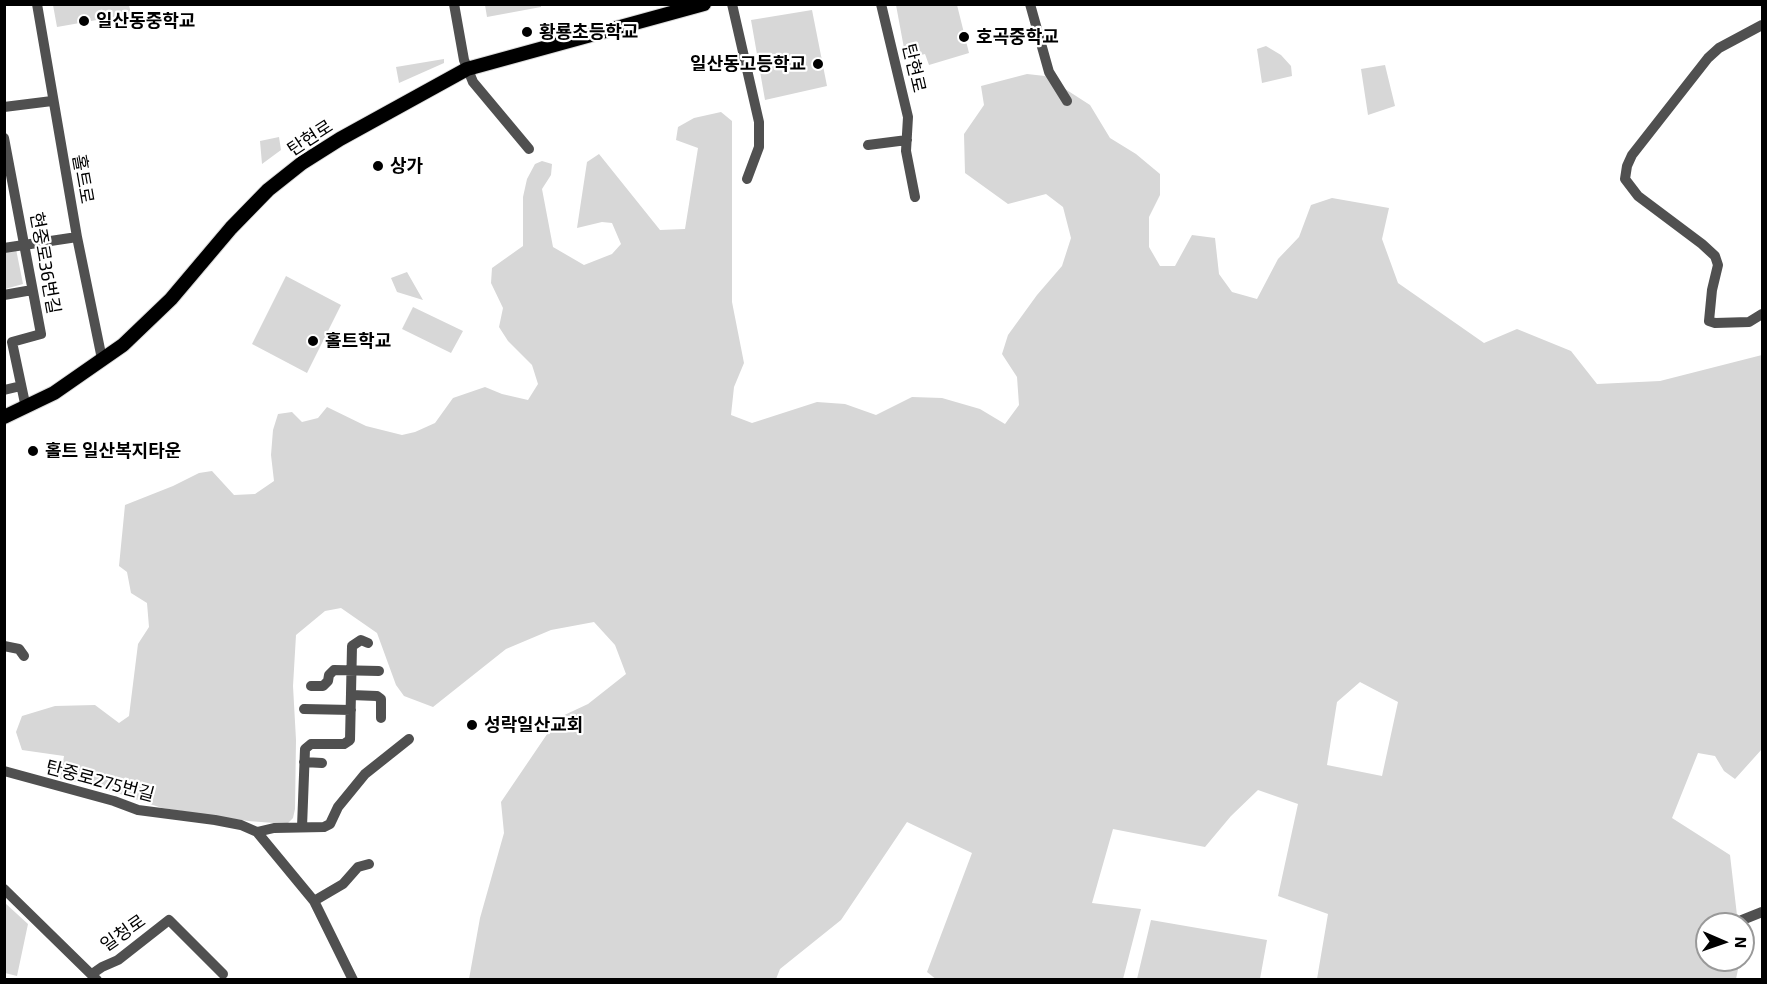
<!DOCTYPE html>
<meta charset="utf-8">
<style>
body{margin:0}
#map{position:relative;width:1767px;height:984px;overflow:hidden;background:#fff;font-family:"Exo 2",sans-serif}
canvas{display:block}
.frame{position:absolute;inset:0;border:6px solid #000;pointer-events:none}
.north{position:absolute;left:1695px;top:912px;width:60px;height:60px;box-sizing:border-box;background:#fff;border:2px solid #999;border-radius:50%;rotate:92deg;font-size:16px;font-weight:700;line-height:24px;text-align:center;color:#000}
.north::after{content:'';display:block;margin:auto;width:21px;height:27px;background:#000;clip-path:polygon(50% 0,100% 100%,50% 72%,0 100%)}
</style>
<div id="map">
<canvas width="1767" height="984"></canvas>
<div class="frame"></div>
<div class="north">N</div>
</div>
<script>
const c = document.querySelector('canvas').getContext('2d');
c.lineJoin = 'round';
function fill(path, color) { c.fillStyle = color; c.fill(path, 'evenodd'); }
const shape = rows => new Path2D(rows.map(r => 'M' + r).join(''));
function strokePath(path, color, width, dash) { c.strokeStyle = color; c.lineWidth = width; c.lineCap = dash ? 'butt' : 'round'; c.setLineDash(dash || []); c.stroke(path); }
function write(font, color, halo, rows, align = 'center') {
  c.font = font + ' "Exo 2","Noto Sans KR",sans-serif'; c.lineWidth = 4.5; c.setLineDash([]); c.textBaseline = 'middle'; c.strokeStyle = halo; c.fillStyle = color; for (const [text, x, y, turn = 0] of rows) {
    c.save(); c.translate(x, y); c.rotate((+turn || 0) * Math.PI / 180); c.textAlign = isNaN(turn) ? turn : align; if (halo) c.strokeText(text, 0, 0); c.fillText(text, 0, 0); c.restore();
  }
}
fill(shape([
 [53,5,129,5,131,14,57,27],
 [541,5,541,7,487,17,485,5],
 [896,5,957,5,969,53,929,65,925,54,906,59],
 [812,10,827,86,765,100,751,20],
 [1266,46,1281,55,1291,66,1292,76,1262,83,1257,49],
 [444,59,444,63,399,83,396,67],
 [1385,65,1395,106,1368,115,1361,69],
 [1027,74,1045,76,1090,105,1110,138,1136,154,1160,174,1160,195,1149,217,1149,247,1160,266,1175,266,1192,235,1215,238,1219,274,1232,292,1257,299,1278,259,1299,237,1311,205,1332,198,1389,208,1382,239,1398,283,1484,343,1517,329,1571,351,1597,384,1660,381,1762,355,1762,749,1735,779,1724,771,1715,756,1698,753,1672,818,1730,855,1738,924,1707,924,1707,960,1740,960,1736,979,1317,979,1328,914,1278,896,1298,804,1258,790,1231,816,1205,847,1113,829,1092,903,1141,909,1123,979,937,980,927,972,972,853,907,822,841,920,780,969,776,979,469,979,480,918,504,833,501,802,558,718,588,704,626,674,615,645,594,622,551,630,506,649,433,707,404,696,396,685,377,633,341,608,325,611,296,635,293,686,296,740,295,809,293,818,287,824,248,821,162,808,93,785,60,779,64,756,22,750,16,732,22,716,55,706,95,705,119,723,129,716,138,644,149,627,147,603,131,593,127,572,119,566,125,505,173,486,199,473,212,471,234,495,255,494,274,481,271,455,273,430,278,414,292,412,302,422,318,418,327,407,366,426,402,435,415,432,435,423,453,398,485,387,502,394,528,400,538,384,532,365,508,341,499,327,503,308,491,283,492,268,523,246,523,197,527,179,535,164,542,161,552,164,551,175,542,189,553,247,584,265,612,254,621,244,612,223,602,222,577,228,587,162,599,154,660,230,685,229,698,148,676,140,678,127,694,118,721,112,732,121,732,302,744,363,734,387,731,415,752,423,817,402,845,404,876,415,912,397,942,398,980,409,1005,424,1019,405,1017,377,1002,354,1008,335,1037,295,1062,266,1071,238,1063,207,1046,194,1008,204,965,173,964,134,984,105,981,86],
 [1360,682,1398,702,1382,776,1327,765,1337,702],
 [279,137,281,150,262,164,260,141],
 [16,249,23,284,5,289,5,250],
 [407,272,423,300,397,292,391,278],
 [286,276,341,305,307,373,252,344],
 [413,307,463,331,451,353,402,329],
 [5,903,28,924,17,976,5,973],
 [1151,920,1267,940,1260,979,1137,979]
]), '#d7d7d7');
const major = shape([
 [4,417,54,393,123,345,171,299,231,228,268,190,302,163,340,139,467,69,704,4]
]);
strokePath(major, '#dbdbdb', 16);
strokePath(shape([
 [37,4,77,237,102,359],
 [454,4,464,60,473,82,529,149],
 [732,4,759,122,759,147,747,179],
 [881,4,908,117,906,151,915,197],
 [1030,4,1049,72,1067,101],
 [1762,25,1719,48,1708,58,1632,155,1627,166,1625,179,1638,196,1702,244,1715,256,1718,265,1712,290,1709,321,1715,323,1749,322,1762,314],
 [4,107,52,101],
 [4,138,41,334,12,342,26,408],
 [868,145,907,140],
 [4,248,77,237],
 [4,295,32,290],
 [4,390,21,386],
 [4,646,19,649,24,656],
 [311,686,323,686,328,681,329,675,334,670,379,671],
 [351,695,377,696,381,699,381,718],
 [304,709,351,710],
 [304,762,322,763],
 [4,771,114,801,138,810,215,820,241,825,257,832,274,828,324,827,330,824,338,807,365,774,409,739],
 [302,827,305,749,311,744,344,744,350,740,352,646,361,640,368,643],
 [257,832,314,901,353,980],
 [4,889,97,980],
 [314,901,343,884,358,867,369,864],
 [1742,920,1762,912],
 [92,974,102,967,118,960,169,920,223,974]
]), '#505050', 10);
strokePath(major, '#000', 14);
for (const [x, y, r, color] of [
 [84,21,6,"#000"],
 [527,32,6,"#000"],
 [964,37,6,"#000"],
 [818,64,6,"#000"],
 [378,166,6,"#000"],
 [313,341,6,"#000"],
 [33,451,6,"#000"],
 [472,725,6,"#000"]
]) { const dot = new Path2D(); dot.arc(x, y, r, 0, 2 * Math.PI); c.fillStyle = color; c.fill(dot); strokePath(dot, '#fff', 2); }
write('bold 18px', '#000', '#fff', [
 ["일산동중학교",96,21],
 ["황룡초등학교",539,32],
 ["호곡중학교",976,37],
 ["일산동고등학교",806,64,"right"],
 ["상가",390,166],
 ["홀트학교",325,341],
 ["홀트 일산복지타운",45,451],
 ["성락일산교회",484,725]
], 'left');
write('18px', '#000', '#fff', [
 ["탄현로",914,68,77],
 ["탄현로",310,138,-33],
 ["홀트로",83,179,80],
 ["현중로36번길",45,263,80],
 ["탄중로275번길",100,781,15],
 ["일청로",123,933,-35]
]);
</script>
